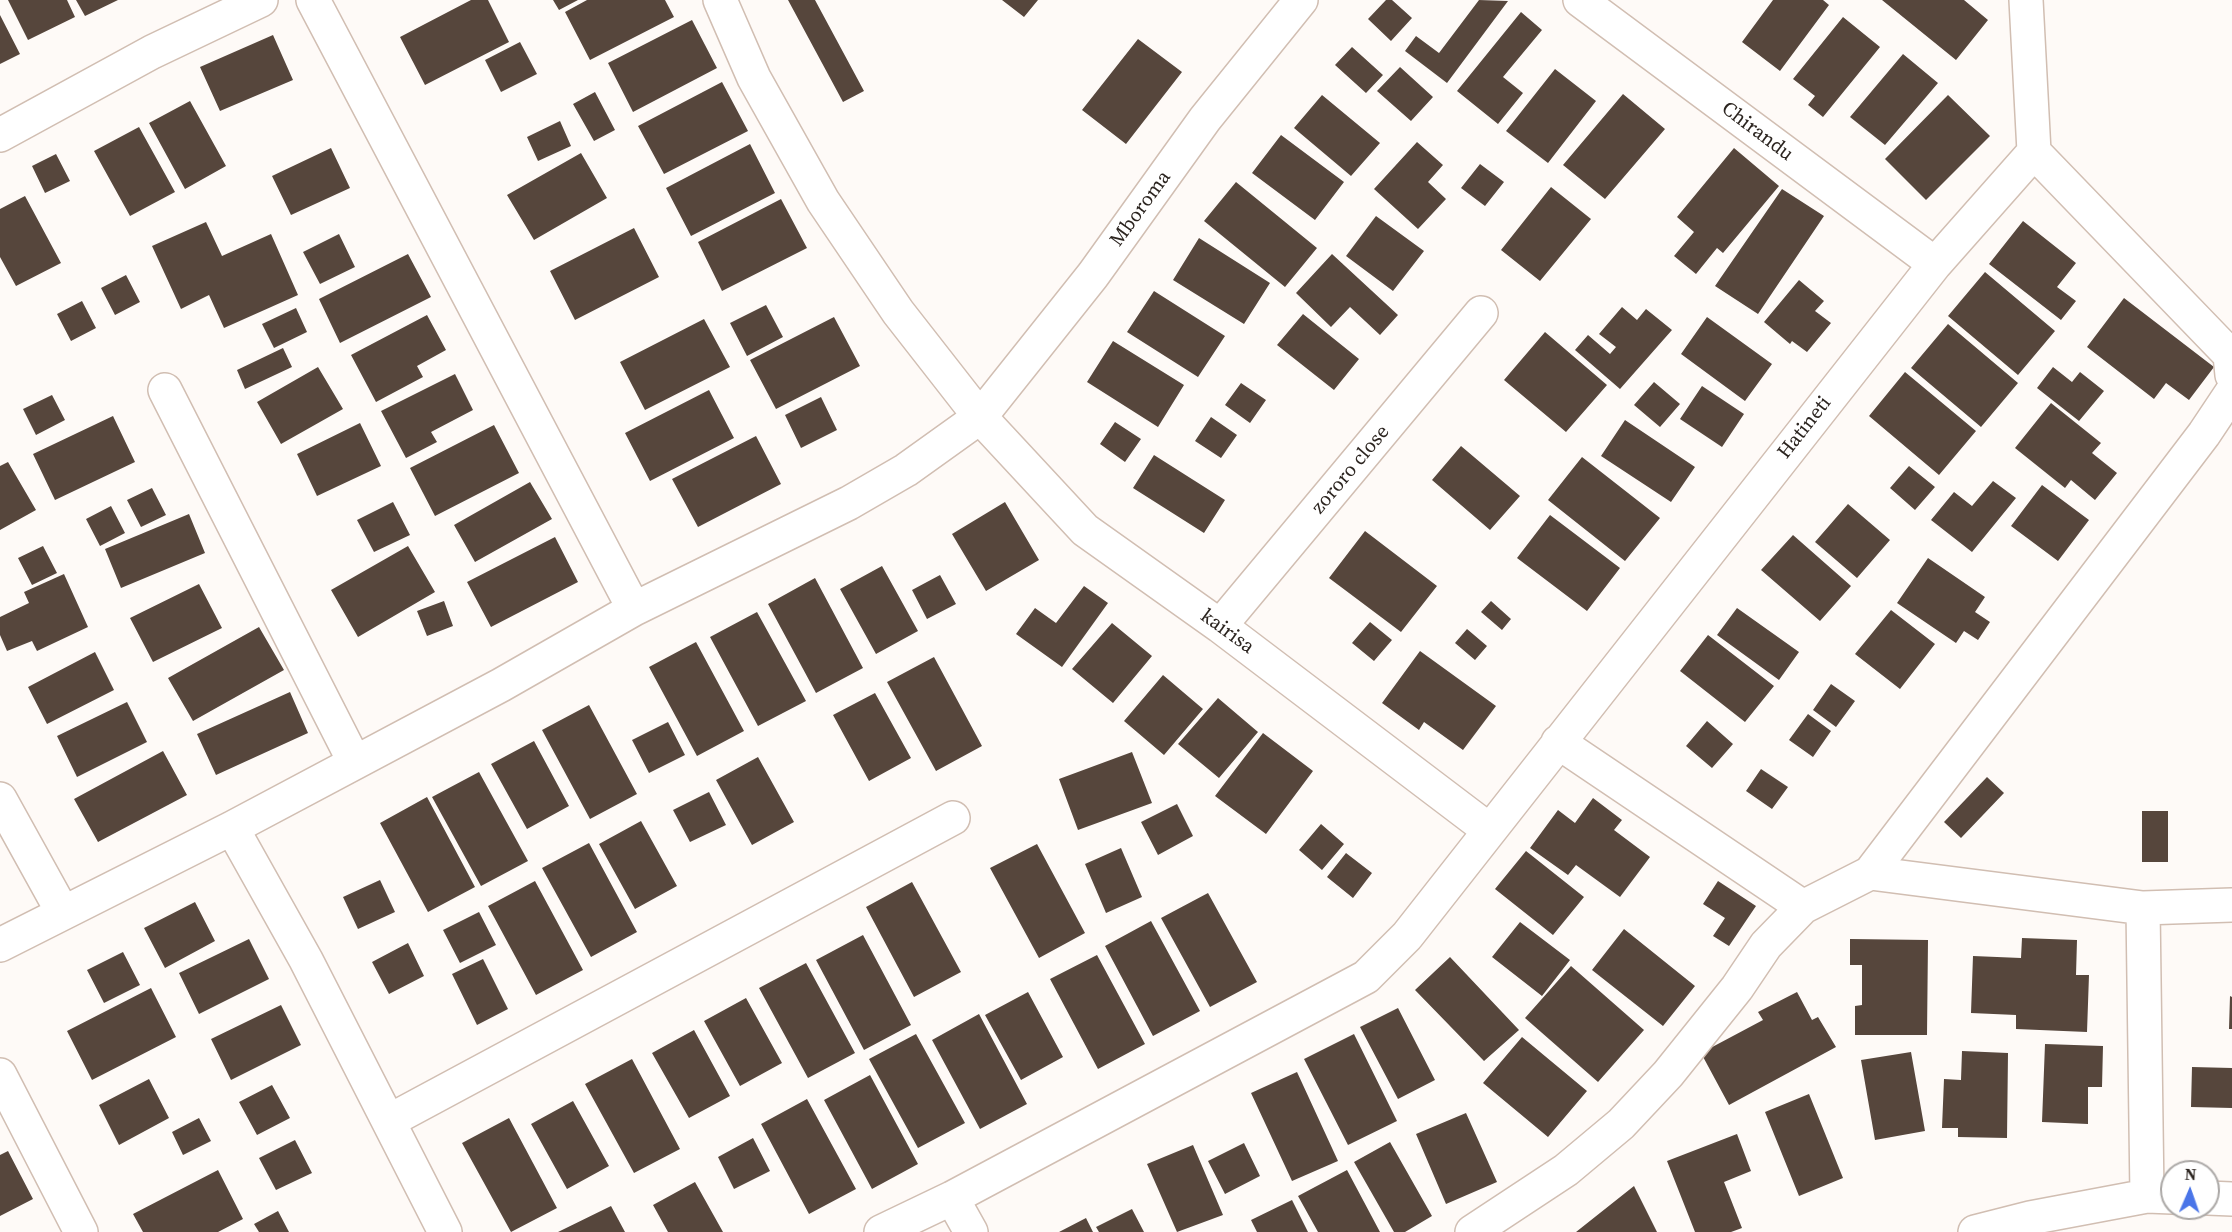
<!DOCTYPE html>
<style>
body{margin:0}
#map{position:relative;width:2232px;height:1232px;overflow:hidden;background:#fefaf7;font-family:"Source Serif 4",serif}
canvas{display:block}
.north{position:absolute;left:2160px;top:1160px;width:60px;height:60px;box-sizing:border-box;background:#fff;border:2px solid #aba8a6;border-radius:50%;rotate:2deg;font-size:16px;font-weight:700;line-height:24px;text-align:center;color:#2c2520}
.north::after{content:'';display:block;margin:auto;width:21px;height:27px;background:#4a75e8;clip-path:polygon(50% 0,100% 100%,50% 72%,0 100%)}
</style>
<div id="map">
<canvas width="2232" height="1232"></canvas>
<div class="north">N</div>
</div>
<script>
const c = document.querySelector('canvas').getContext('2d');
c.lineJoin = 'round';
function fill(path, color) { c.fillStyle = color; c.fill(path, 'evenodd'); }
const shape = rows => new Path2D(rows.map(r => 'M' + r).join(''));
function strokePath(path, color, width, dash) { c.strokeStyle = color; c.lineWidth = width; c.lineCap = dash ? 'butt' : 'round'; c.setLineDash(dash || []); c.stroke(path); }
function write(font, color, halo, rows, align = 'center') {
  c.font = font + ' "Source Serif 4",serif'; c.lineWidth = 6; c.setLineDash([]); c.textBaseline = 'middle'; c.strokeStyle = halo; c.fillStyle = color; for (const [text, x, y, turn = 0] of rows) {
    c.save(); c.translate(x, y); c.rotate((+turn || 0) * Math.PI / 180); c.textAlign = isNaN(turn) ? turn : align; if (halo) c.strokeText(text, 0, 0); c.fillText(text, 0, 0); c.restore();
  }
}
fill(shape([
 [8,0,67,0,75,17,28,40],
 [76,0,118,0,85,16],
 [471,0,488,0,509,42,425,85,400,37],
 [553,0,578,0,559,10],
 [587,0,665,0,674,17,590,60,565,12],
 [788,0,815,0,864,91,843,102],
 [1002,0,1038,0,1024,17],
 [1386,0,1392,0,1412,18,1391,41,1368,19],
 [1479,0,1508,1,1447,83,1405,51,1416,36,1439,53],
 [1773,0,1823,0,1829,5,1780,71,1742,42],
 [1882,0,1964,0,1988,20,1956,60],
 [1521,12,1542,30,1503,77,1523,93,1498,124,1457,91],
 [0,15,20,54,0,64],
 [1843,17,1880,47,1823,117,1808,105,1815,96,1793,79],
 [692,20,717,68,633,112,608,63],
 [273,35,293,80,220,111,200,67],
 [1138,39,1182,72,1126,144,1082,110],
 [520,42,537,74,501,92,485,60],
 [1352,47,1383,75,1366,93,1335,65],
 [1903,54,1938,83,1885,145,1850,117],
 [1400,67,1433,97,1411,121,1377,91],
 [1555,69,1596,101,1548,163,1506,131],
 [722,82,748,131,664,174,638,126],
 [595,92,615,130,594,141,573,104],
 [1623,94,1665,129,1605,199,1563,165],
 [1322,95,1380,143,1351,176,1294,128],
 [1948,95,1990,136,1926,200,1885,159],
 [190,101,226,166,185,189,149,123],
 [560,121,571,146,538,161,527,137],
 [139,127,175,192,130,216,94,151],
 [1281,135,1344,182,1315,220,1252,173],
 [1417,142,1443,165,1428,182,1446,199,1418,229,1374,189],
 [750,144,775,193,691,236,666,188],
 [331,148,350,188,291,215,272,176],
 [1734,148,1779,186,1723,253,1717,248,1696,274,1674,256,1694,232,1677,217],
 [581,153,607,198,534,240,507,195],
 [56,154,70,181,45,193,32,166],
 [1480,164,1504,182,1485,206,1461,188],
 [1236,182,1317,248,1285,287,1204,221],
 [1551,187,1591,219,1540,281,1501,250],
 [1782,189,1824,216,1758,314,1715,286],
 [25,196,61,263,16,286,0,257,0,209],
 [781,199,807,248,722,291,698,242],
 [1376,216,1424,251,1393,291,1346,256],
 [2023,221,2076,263,2057,287,2076,301,2061,320,1989,264],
 [206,222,222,256,271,234,298,295,224,328,209,295,181,309,152,246],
 [634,228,659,277,575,320,550,271],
 [339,234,355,267,320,284,303,252],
 [1199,238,1270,283,1244,324,1173,280],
 [408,254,431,297,340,343,319,299],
 [1332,254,1398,315,1380,335,1350,307,1331,327,1296,293],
 [1985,272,2055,331,2018,375,1948,316],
 [126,275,140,302,115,315,101,288],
 [1799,280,1824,301,1815,311,1831,323,1807,352,1792,341,1790,344,1764,322],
 [1154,291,1225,336,1198,377,1127,332],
 [2124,298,2214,367,2189,400,2166,383,2154,399,2087,347],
 [82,301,96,328,71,341,57,314],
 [766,305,783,337,747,356,730,323],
 [1622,307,1637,320,1646,309,1672,330,1620,389,1575,350,1588,335,1610,354,1616,347,1599,334],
 [296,308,307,332,274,348,262,324],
 [1303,314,1359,359,1334,390,1277,345],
 [427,315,446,350,417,366,423,377,376,402,351,355],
 [834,317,860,366,776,409,750,360],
 [1707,317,1772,364,1745,401,1681,354],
 [704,319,730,367,645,410,620,362],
 [1948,324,2018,383,1981,427,1911,368],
 [1545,332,1607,385,1566,432,1504,380],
 [1113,341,1184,385,1158,427,1087,382],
 [283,348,292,367,245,389,237,370],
 [318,367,343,409,281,444,257,402],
 [2053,367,2072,382,2080,372,2104,391,2079,421,2037,388],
 [1905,372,1976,431,1939,475,1869,416],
 [455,374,473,410,431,432,437,442,406,458,381,411],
 [1654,382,1680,404,1660,427,1634,405],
 [1241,383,1266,400,1250,423,1225,405],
 [1702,386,1744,414,1722,447,1680,419],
 [709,390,734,438,650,481,625,433],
 [52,395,65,420,36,435,23,409],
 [821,397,837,430,801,448,785,415],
 [2051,403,2101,443,2092,453,2117,473,2095,500,2071,480,2065,488,2015,448],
 [113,416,135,462,55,500,33,454],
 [1211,417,1237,435,1221,458,1195,441],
 [1625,420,1695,467,1671,502,1601,456],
 [1115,422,1141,439,1125,462,1100,444],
 [360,423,381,466,317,496,297,454],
 [494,425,519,473,435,516,410,468],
 [756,436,781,484,698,527,672,479],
 [1461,446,1520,496,1490,530,1432,480],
 [1154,455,1225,500,1204,533,1133,488],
 [1582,457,1660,518,1625,561,1548,500],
 [8,462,36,510,0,530,0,466],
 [1909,466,1935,487,1915,510,1890,488],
 [1993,481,2016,498,1972,552,1931,520,1954,492,1972,506],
 [530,482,552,519,475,562,454,525],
 [2042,485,2089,520,2058,561,2011,526],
 [152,488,166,515,141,527,127,500],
 [393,502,410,535,374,552,357,520],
 [1005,502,1039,560,986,591,952,534],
 [1848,504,1890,540,1857,578,1815,542],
 [111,506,125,533,100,546,86,519],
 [189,514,205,553,121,588,105,549],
 [1550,515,1620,568,1587,611,1517,558],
 [1365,531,1437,586,1401,632,1329,578],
 [1793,535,1851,586,1820,621,1761,570],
 [555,537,578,582,491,627,467,582],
 [43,546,57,573,32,585,18,558],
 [408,546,435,592,358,637,331,590],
 [1928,558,1985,597,1975,612,1990,622,1978,640,1964,631,1956,643,1897,603],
 [882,566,918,631,876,654,840,589],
 [64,574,88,627,37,651,32,641,7,651,0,635,0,617,29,603,24,592],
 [940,575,956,604,927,619,912,590],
 [815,578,863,668,816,693,768,604],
 [199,584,222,628,153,662,130,618],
 [1084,586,1108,603,1062,667,1016,634,1035,608,1056,623],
 [444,601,453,626,427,636,417,611],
 [1491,601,1511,619,1502,630,1481,612],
 [1737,608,1799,652,1779,680,1717,635],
 [1891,610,1935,644,1900,689,1855,654],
 [757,612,806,701,758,726,710,637],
 [1370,622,1392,640,1374,661,1352,643],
 [1112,623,1152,656,1113,703,1072,669],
 [259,627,284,670,193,721,168,678],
 [1467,629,1487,646,1475,660,1455,643],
 [1708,635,1774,686,1745,722,1680,671],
 [696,642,744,731,697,756,649,667],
 [1420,651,1496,706,1463,750,1424,722,1419,730,1382,703],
 [95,652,114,690,47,724,28,687],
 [934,657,982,746,936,771,887,682],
 [1163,675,1203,709,1164,755,1124,721],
 [1831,684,1855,701,1836,727,1813,710],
 [290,692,308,733,216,775,197,734],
 [875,693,911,758,869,781,833,715],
 [1218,698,1258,732,1219,778,1178,744],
 [127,702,147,742,77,777,57,736],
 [589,705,637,794,590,819,542,730],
 [1808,714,1831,731,1813,757,1789,740],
 [1707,721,1733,744,1712,768,1686,746],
 [668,722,685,755,649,773,632,740],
 [1263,733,1313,771,1266,834,1215,796],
 [534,741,569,806,527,829,491,764],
 [163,751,187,795,98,842,74,799],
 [1132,752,1152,803,1078,830,1059,779],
 [758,757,794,822,752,845,716,780],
 [1761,769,1788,787,1772,809,1746,791],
 [479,772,528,861,481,886,432,797],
 [1987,777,2004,793,1961,838,1944,822],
 [709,792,726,825,690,842,673,810],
 [427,797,475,887,428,912,380,823],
 [1593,798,1622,820,1614,830,1650,857,1620,897,1576,865,1568,875,1530,848,1558,810,1575,823],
 [1177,804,1193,836,1158,855,1141,822],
 [2142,811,2168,811,2168,862,2142,862],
 [641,821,677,886,635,909,599,844],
 [1321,824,1344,844,1322,870,1299,850],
 [589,843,637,932,591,957,542,868],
 [1037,844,1085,933,1039,958,990,868],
 [1121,848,1142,897,1106,913,1085,864],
 [1526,851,1584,897,1553,935,1495,889],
 [1346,853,1372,873,1353,898,1327,877],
 [380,880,395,912,358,929,343,897],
 [535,881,583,970,536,995,488,906],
 [1718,881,1756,906,1729,946,1713,936,1725,918,1703,904],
 [912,882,961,972,914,997,866,907],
 [1208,893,1257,982,1210,1007,1161,918],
 [195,902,215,941,165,968,144,928],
 [479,912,496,945,460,963,443,930],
 [1151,921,1200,1011,1153,1036,1105,946],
 [1520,922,1570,960,1542,996,1492,957],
 [1624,929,1695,986,1663,1026,1592,970],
 [863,935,911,1025,864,1050,816,960],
 [2022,938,2077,940,2076,975,2089,975,2087,1032,2016,1029,2016,1015,1971,1013,1973,956,2021,958],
 [249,939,269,979,199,1014,179,973],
 [1850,939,1928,940,1927,1035,1855,1035,1855,1006,1862,1005,1862,965,1850,965],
 [408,943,424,976,389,994,372,962],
 [123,952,140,985,104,1003,87,970],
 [1097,955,1145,1044,1098,1069,1050,979],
 [1450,957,1519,1030,1484,1061,1415,990],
 [483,959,508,1009,477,1025,452,974],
 [806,963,855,1053,808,1078,759,988],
 [1571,966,1644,1030,1598,1082,1525,1018],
 [151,988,176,1037,92,1080,67,1031],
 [1028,992,1063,1057,1021,1080,985,1015],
 [1797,992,1812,1020,1818,1017,1836,1047,1729,1105,1701,1053,1763,1020,1758,1012],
 [2230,996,2232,997,2232,1029,2229,1029],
 [746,998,782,1063,740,1086,704,1021],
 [281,1005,301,1045,231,1080,211,1039],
 [1398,1008,1435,1080,1398,1099,1360,1027],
 [979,1014,1027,1104,980,1129,932,1040],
 [694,1030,730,1096,689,1118,652,1053],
 [916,1034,965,1123,918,1148,869,1059],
 [1354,1034,1397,1121,1348,1145,1304,1059],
 [1522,1037,1587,1091,1548,1137,1483,1083],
 [2045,1044,2103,1046,2102,1087,2088,1087,2088,1124,2042,1122],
 [1962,1051,2008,1053,2007,1138,1958,1137,1958,1128,1942,1128,1944,1079,1961,1080],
 [1911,1052,1925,1131,1875,1140,1861,1060],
 [632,1059,680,1149,634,1173,585,1084],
 [2192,1067,2232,1068,2232,1108,2191,1107],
 [1297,1072,1338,1161,1292,1181,1251,1093],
 [870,1075,918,1164,872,1189,824,1100],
 [149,1079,169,1118,119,1145,99,1105],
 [272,1085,290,1118,257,1135,239,1102],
 [1809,1094,1843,1178,1799,1196,1765,1112],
 [807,1099,856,1189,809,1214,761,1124],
 [573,1101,609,1166,567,1189,531,1124],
 [1466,1113,1497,1182,1446,1204,1416,1134],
 [199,1118,211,1141,183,1155,172,1132],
 [509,1118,557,1208,511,1232,462,1143],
 [1737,1134,1751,1171,1724,1182,1742,1228,1731,1232,1695,1232,1667,1161],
 [753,1138,770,1171,734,1189,718,1157],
 [295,1140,312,1173,276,1190,259,1158],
 [1390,1142,1432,1216,1405,1232,1394,1232,1354,1162],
 [1244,1143,1260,1176,1225,1194,1208,1161],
 [1193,1145,1223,1215,1177,1232,1147,1164],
 [8,1151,33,1199,0,1216,0,1155],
 [218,1170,243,1219,218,1232,143,1232,133,1214],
 [1347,1170,1380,1232,1318,1232,1298,1196],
 [695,1182,723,1232,668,1232,653,1205],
 [1634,1186,1657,1232,1576,1232],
 [1292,1200,1308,1232,1257,1232,1251,1220],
 [611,1206,625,1232,558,1232],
 [1132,1209,1144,1232,1099,1232,1096,1227],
 [278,1211,289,1232,259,1232,254,1224],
 [1086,1218,1093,1232,1059,1232]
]), '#56463c');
const minor = shape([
 [313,0,634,609],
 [720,0,754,78,823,201,898,312,980,417,1085,530,1220,626,1489,830],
 [1580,0,1935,264],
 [0,135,152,52,261,0],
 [2034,152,2230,355,2232,375],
 [165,390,354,761],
 [1220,626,1481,313],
 [1558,742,1803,907],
 [0,799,62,911],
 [232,828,306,960,445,1232],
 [1870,873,2204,434,2232,392],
 [2143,908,2147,1196],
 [0,945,232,828,501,685,634,609,849,503,906,470,980,417,1093,275,1205,119,1301,0],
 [0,1075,81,1232],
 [389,1121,953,818],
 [952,1198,971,1232],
 [2208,1198,2232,1199],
 [881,1232,952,1198,1366,977,1407,936,1935,264,2034,152,2026,0],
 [1472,1232,1566,1170,1621,1124,1668,1074,1737,988,1766,945,1803,907,1870,873,2143,908,2232,905],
 [1975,1232,2030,1218,2147,1196,2172,1197]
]);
strokePath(minor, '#d1beb2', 36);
strokePath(minor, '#fff', 33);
write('20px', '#2c2520', '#fff', [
 ["Chirandu",1757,132,37],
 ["Mboroma",1141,209,-54],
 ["Hatineti",1805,428,-52],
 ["zororo close",1351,470,-50],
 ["kairisa",1227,632,36]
]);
</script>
